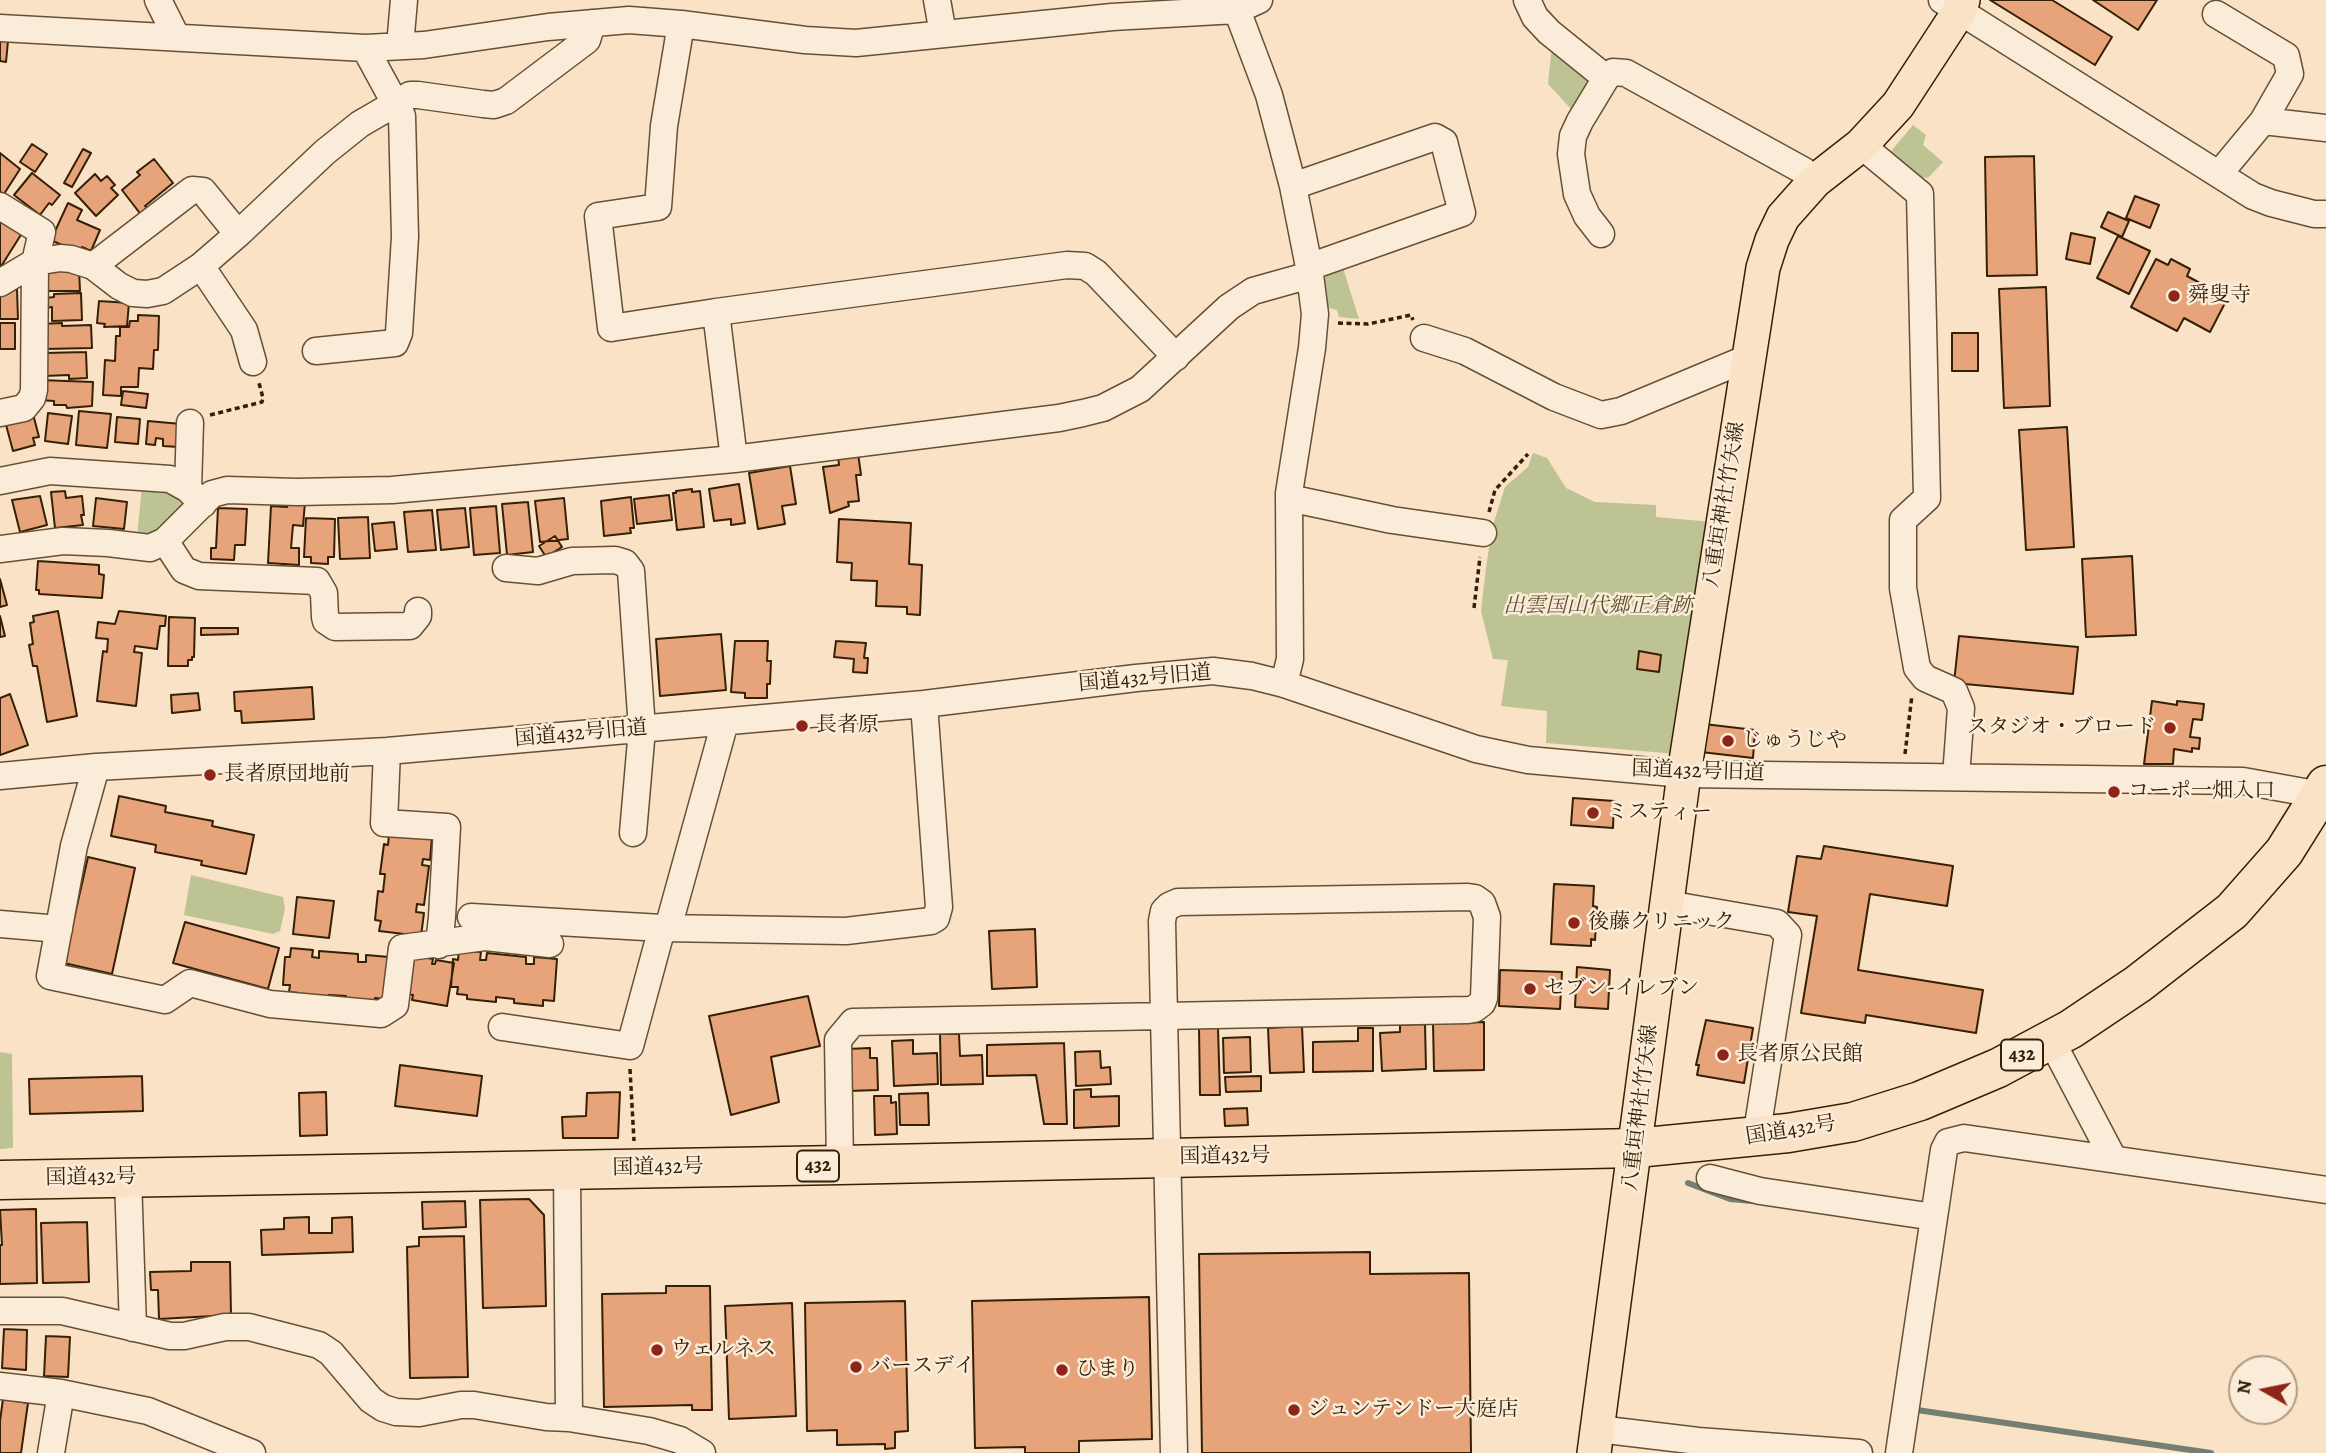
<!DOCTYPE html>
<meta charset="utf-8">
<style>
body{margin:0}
#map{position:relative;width:2326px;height:1453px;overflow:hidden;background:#f9e2c5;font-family:Alegreya,serif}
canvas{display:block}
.north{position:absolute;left:2228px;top:1355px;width:70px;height:70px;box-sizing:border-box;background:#fbecd9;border:2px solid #ac9a84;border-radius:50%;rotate:279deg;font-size:19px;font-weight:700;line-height:28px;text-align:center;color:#352005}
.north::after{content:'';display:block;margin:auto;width:24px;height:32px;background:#8f2418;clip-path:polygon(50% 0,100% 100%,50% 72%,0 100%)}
</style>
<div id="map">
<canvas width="2326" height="1453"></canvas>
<div class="north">N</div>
</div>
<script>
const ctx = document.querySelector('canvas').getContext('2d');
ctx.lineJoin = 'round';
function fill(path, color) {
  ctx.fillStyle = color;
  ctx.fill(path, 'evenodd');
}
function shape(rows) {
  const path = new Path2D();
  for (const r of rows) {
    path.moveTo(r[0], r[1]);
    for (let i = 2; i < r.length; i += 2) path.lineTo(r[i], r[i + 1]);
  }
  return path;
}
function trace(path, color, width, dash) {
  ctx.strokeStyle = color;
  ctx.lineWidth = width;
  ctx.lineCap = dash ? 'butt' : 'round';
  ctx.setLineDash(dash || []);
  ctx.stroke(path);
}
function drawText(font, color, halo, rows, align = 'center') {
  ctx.font = font + ' Alegreya,"Noto Serif JP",serif';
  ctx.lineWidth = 5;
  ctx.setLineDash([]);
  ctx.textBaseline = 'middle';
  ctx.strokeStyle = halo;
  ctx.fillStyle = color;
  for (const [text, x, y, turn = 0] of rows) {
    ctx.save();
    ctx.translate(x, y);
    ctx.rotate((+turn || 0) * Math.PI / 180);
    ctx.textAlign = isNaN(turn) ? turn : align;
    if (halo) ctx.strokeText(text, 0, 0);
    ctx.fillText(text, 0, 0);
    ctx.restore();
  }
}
const green = shape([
 [1552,45,1589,77,1590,89,1572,110,1548,84],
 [1913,125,1926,135,1923,145,1943,162,1928,178,1912,176,1888,155],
 [1343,268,1359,319,1339,317,1337,310,1329,308,1322,281,1330,272],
 [1533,453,1547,458,1566,488,1595,502,1656,505,1656,517,1713,522,1677,754,1546,743,1547,711,1501,706,1508,660,1493,659,1481,611,1486,568,1492,528,1505,487,1528,467],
 [142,486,173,490,183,502,182,512,159,533,137,536],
 [191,875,283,897,285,909,280,931,273,934,184,915],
 [0,1052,12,1054,13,1148,0,1149]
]);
const stream = shape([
 [1688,1183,1730,1199,1752,1201],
 [1917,1410,2211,1453]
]);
const building = shape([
 [1990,0,2052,0,2112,37,2095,65,1990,0],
 [2093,0,2157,0,2138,30,2093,0],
 [0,40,8,41,6,62,0,61,0,40],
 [32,144,47,154,35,172,20,162,32,144],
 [83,149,91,153,72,187,64,183,83,149],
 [0,153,20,169,4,194,0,192,0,153],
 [2034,156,2037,275,1987,276,1985,157,2034,156],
 [154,159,173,183,145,206,149,210,142,216,122,190,140,175,137,172,154,159],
 [32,173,60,195,52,205,49,203,40,215,14,195,32,173],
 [95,174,101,181,107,176,115,185,111,188,118,195,96,216,75,193,95,174],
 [2135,196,2159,205,2150,228,2126,218,2135,196],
 [68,203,82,210,77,220,100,230,91,251,82,247,79,253,51,240,68,203],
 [2108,212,2129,221,2122,237,2101,227,2108,212],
 [0,220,24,230,0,268,0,220],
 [2071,233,2095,238,2090,264,2066,259,2071,233],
 [2118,236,2150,251,2129,294,2097,278,2118,236],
 [2156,259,2168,265,2171,259,2190,269,2187,276,2200,283,2197,288,2225,303,2210,332,2184,318,2177,331,2131,307,2156,259],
 [45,269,79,270,80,291,46,291,45,269],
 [2046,287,2050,406,2004,408,1999,289,2046,287],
 [17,289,18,319,0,319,0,290,17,289],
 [81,293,82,320,52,321,52,307,46,308,46,298,54,297,54,294,81,293],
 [99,301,129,303,127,326,104,327,105,324,97,323,99,301],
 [138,315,159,316,158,350,154,350,153,369,139,368,138,387,121,387,121,396,103,395,105,360,115,361,116,336,120,336,120,327,129,327,130,321,138,321,138,315],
 [0,323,15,323,15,349,0,349,0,323],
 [62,323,62,326,91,325,92,348,44,349,40,324,62,323],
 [1952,333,1978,333,1978,371,1952,371,1952,333],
 [86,352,87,378,69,379,69,375,44,376,44,353,86,352],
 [40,380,93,382,92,406,67,408,66,405,54,405,54,401,39,400,40,380],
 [123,391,148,394,146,408,121,405,123,391],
 [79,411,111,414,107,448,76,445,79,411],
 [48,413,72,416,68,444,45,441,48,413],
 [33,414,39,437,33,438,35,445,13,451,5,421,33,414],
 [117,417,140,419,138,444,115,442,117,417],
 [148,421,181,424,179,447,163,446,163,439,156,438,155,445,146,444,148,421],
 [2067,427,2074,547,2026,550,2019,430,2067,427],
 [858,453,861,475,856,475,859,501,848,502,849,506,830,513,823,467,839,465,838,456,858,453],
 [790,466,796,504,782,506,785,524,758,529,749,473,790,466],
 [739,484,745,523,731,525,731,519,714,521,709,489,739,484],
 [692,489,692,492,700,491,704,527,677,530,673,493,676,493,676,491,692,489],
 [65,491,66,498,82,496,84,515,81,515,83,525,55,528,51,492,65,491],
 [669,495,672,520,637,524,634,499,669,495],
 [40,496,47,525,20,532,12,500,40,496],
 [631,497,634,528,630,528,631,533,604,536,601,501,631,497],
 [96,498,127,502,124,529,93,526,96,498],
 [564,498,568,539,540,542,535,501,564,498],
 [288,501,305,502,303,526,293,525,291,548,299,548,299,565,268,563,271,506,287,507,288,501],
 [528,502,533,552,507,555,502,504,528,502],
 [496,506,500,553,474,555,470,508,496,506],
 [218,508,247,509,245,545,235,545,234,560,211,559,211,548,216,548,218,508],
 [465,508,469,547,441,550,437,510,465,508],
 [432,510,436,550,408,552,404,512,432,510],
 [368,517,370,558,340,559,338,518,368,517],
 [306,518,335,519,334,557,328,557,328,564,311,563,311,557,304,557,306,518],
 [839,519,911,523,909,564,922,565,920,615,907,614,907,607,876,606,877,581,851,580,852,563,837,562,839,519],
 [394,522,397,549,375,551,372,524,394,522],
 [555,536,562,547,546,557,539,546,555,536],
 [2132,556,2136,635,2086,637,2082,559,2132,556],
 [38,561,99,565,99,574,104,575,102,598,39,594,39,590,36,590,38,561],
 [0,579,7,605,0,607,0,579],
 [58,611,77,716,47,722,37,666,33,666,29,645,33,644,30,623,34,622,33,616,58,611],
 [119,611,166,616,165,626,160,626,157,649,135,646,134,652,142,653,136,706,97,701,103,651,107,652,108,639,96,638,98,622,115,624,119,611],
 [0,616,5,636,0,637,0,616],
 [169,617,195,618,194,657,192,657,192,660,188,660,188,666,168,666,169,617],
 [201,628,238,628,238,634,201,635,201,628],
 [721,634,726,690,660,696,656,639,721,634],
 [1959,636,2078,647,2073,694,1954,683,1959,636],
 [735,641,768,641,767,661,771,661,770,684,767,684,767,698,745,698,745,693,731,692,735,641],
 [836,641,866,643,864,658,868,658,867,673,853,672,854,659,834,657,836,641],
 [1639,651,1661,655,1659,672,1637,669,1639,651],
 [312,687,314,719,242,723,241,711,235,711,234,692,312,687],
 [198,693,200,710,172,713,171,695,198,693],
 [10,694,28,745,0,755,0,698,10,694],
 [2152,701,2177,705,2177,701,2204,704,2202,720,2193,719,2190,737,2200,738,2199,749,2192,748,2192,752,2174,749,2173,764,2144,764,2152,701],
 [1704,724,1755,730,1753,758,1701,752,1704,724],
 [119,796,166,806,165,812,213,821,212,826,254,835,246,874,201,865,202,861,155,852,156,845,111,836,119,796],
 [1573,798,1614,801,1613,828,1571,825,1573,798],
 [389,834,432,837,430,860,423,859,422,865,429,866,424,905,417,904,416,912,424,913,421,936,379,931,381,921,375,920,378,891,383,892,385,874,380,874,384,844,388,845,389,834],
 [1824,846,1953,866,1947,906,1870,894,1858,970,1983,990,1976,1033,1866,1015,1865,1023,1801,1013,1817,916,1788,912,1797,856,1821,859,1824,846],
 [88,857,135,868,112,974,64,963,88,857],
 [1554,884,1594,886,1593,906,1597,907,1595,940,1591,939,1591,946,1551,944,1554,884],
 [297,897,334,901,329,938,293,934,297,897],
 [185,922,279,948,268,989,173,963,185,922],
 [1035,929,1037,987,992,989,989,931,1035,929],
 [291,948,313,950,312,957,319,958,319,951,358,954,358,962,366,962,366,955,389,957,385,999,375,998,375,1004,346,1001,346,996,329,995,328,1000,299,997,299,993,289,992,290,985,283,985,285,957,290,957,291,948],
 [459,950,481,952,480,960,486,960,487,953,526,957,526,964,534,964,534,957,557,959,554,1001,543,1000,543,1006,514,1003,514,999,496,997,496,1002,467,999,467,995,457,994,458,987,451,987,453,959,458,960,459,950],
 [412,955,433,959,432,964,435,964,436,960,454,963,447,1006,412,1000,413,995,405,994,412,955],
 [1577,967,1610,970,1608,1009,1575,1007,1577,967],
 [1500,970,1562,972,1560,1009,1499,1006,1500,970],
 [808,996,820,1046,771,1057,779,1102,731,1115,709,1016,808,996],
 [1706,1020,1753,1028,1744,1083,1697,1075,1699,1065,1696,1065,1706,1020],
 [1484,1022,1484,1070,1434,1071,1433,1023,1484,1022],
 [1425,1024,1426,1069,1382,1071,1380,1033,1400,1032,1400,1025,1425,1024],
 [1302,1026,1304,1072,1270,1073,1268,1028,1302,1026],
 [1199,1028,1218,1028,1220,1095,1200,1095,1199,1028],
 [1358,1028,1373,1028,1373,1071,1313,1072,1313,1042,1358,1041,1358,1028],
 [940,1034,959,1034,960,1056,982,1055,983,1084,941,1085,940,1034],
 [1250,1037,1251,1072,1224,1073,1223,1038,1250,1037],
 [913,1040,913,1054,937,1053,938,1084,894,1086,892,1041,913,1040],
 [1064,1043,1067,1124,1044,1124,1036,1075,987,1076,987,1045,1064,1043],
 [870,1048,870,1058,877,1058,878,1090,848,1091,847,1049,870,1048],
 [1100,1051,1101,1068,1110,1067,1111,1084,1076,1086,1075,1052,1100,1051],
 [400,1065,482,1076,477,1116,395,1106,400,1065],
 [142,1076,143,1111,30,1114,29,1079,142,1076],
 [1261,1076,1261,1091,1226,1092,1225,1077,1261,1076],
 [1091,1089,1091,1097,1119,1096,1119,1126,1074,1128,1074,1090,1091,1089],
 [326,1092,327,1135,300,1136,299,1093,326,1092],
 [620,1092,618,1138,563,1138,562,1117,586,1116,587,1093,620,1092],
 [928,1093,929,1125,900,1125,899,1094,928,1093],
 [874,1096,891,1096,891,1103,896,1102,897,1134,875,1135,874,1096],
 [1247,1108,1248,1125,1225,1126,1224,1109,1247,1108],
 [529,1199,544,1215,546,1306,483,1308,480,1200,529,1199],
 [465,1201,466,1227,423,1229,422,1202,465,1201],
 [36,1209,37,1283,0,1284,0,1245,2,1245,0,1210,36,1209],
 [309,1217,309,1233,332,1233,332,1218,352,1217,353,1252,262,1255,261,1230,284,1229,284,1218,309,1217],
 [87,1222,89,1282,43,1283,41,1223,87,1222],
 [464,1236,468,1377,410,1378,407,1247,419,1246,419,1237,464,1236],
 [1370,1252,1370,1274,1469,1273,1471,1453,1202,1453,1199,1254,1370,1252],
 [191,1262,230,1262,231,1315,159,1319,158,1290,151,1290,150,1272,191,1271,191,1262],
 [666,1286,710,1286,712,1410,692,1410,692,1405,604,1407,602,1294,666,1293,666,1286],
 [1149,1297,1152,1439,1079,1441,1079,1453,1025,1453,1025,1447,975,1448,972,1301,1149,1297],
 [905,1301,908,1431,895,1432,895,1448,885,1449,885,1444,837,1445,837,1430,807,1431,805,1303,905,1301],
 [792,1303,796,1416,729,1419,725,1306,792,1303],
 [4,1329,27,1330,26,1370,2,1368,4,1329],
 [46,1336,70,1337,68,1377,44,1376,46,1336],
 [3,1399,28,1403,21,1453,0,1453,0,1421,3,1399]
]);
const path = shape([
 [1338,323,1368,324,1411,315,1413,320],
 [210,415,262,402,263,398,259,383],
 [1489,512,1495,490,1528,454],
 [1474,608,1480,557],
 [1905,754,1912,695],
 [630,1069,634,1141]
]);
const minor = shape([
 [158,0,176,36],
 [937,0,943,34],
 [1527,0,1535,17,1549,32,1606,78],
 [1942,0,2253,196,2271,203,2314,214,2326,214],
 [1237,10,1269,95,1293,186,1309,267,1315,314,1312,348,1289,493,1290,659,1284,684],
 [2216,14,2286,56,2290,74,2263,121,2219,174],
 [681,24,664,126,658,207,598,216,611,328,716,312],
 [0,28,365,48,424,45,548,27,629,20,681,24,805,40,856,43,1112,17,1237,10,1259,0],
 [400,46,404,0],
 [2263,121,2326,128],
 [1861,145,1920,194,1927,498,1903,520,1903,588,1917,668,1925,678,1954,691,1961,708,1956,777],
 [1293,186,1435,137,1444,142,1462,213,1309,267],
 [0,206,42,232,35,262,34,390,32,398,24,408,0,413],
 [1601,234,1587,216,1577,194,1571,154,1573,136,1580,121,1606,78,1613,72,1626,73,1804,171,1815,181],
 [93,266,192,190,203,191,238,234],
 [201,266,244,330,253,362],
 [0,283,35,262,60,258,71,259,93,266,119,286,133,293,147,294,163,291,201,266,238,234,325,152,360,124,410,95,418,95,483,104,494,105,506,101,587,40,592,23],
 [1424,338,1465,351,1554,397,1601,415,1621,411,1748,358],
 [316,351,395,343,399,333,405,237,402,116,365,48],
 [734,459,716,312,1067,265,1085,266,1096,273,1176,357],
 [0,481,50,471,170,479,188,489,203,504],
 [188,489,190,423],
 [1289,498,1392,520,1483,533],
 [165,541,184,570,199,576,317,581,324,593,325,617,326,621,335,627,410,626,418,616,418,611],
 [0,549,63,541,108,543,150,548,165,541,212,494,227,490,297,492,392,490,734,459,1059,418,1083,413,1103,408,1140,389,1229,307,1253,291,1310,275],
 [506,568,538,571,572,561,615,560,625,563,631,571,642,729,633,833],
 [387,751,384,823,447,827,442,917,439,945],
 [96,767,74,846,50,976,165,1000,190,983,270,1004,381,1014,395,1005,402,948,485,937,550,944],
 [0,776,96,767,387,751,924,704,1136,678,1213,671,1252,676,1284,684,1476,749,1528,760,1684,774,2243,781,2326,796],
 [1667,904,1777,923,1788,935,1756,1138],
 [471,917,662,928,630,1046,502,1027],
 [0,924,59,929],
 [662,928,846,931,931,921,936,918,939,907,924,704],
 [668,928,725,722],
 [2051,1040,2113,1158],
 [840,1165,838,1040,853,1022,1164,1016,1468,1010,1474,1009,1482,1003,1484,998,1487,917,1482,903,1475,898,1468,897,1178,902,1169,906,1164,911,1162,921,1164,1016,1174,1453],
 [567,1170,569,1418,649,1431,680,1440,702,1453],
 [128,1178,133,1328],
 [1710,1178,1760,1191,1934,1217],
 [0,1311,62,1311,170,1336,184,1336,225,1327,249,1327,319,1345,331,1353,371,1400,383,1408,396,1412,419,1413,461,1405,474,1405,546,1417,569,1418],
 [0,1386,61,1393,148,1411,252,1453],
 [1598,1429,1698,1441,1859,1453],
 [51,1453,61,1393],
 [1899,1453,1944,1150,1948,1142,1964,1138,2326,1190]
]);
const major = shape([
 [1594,1453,1684,774,1763,268,1772,240,1783,217,1815,181,1861,145,1898,105,1960,10,1963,0]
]);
const highway = shape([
 [0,1180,840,1165,1636,1148,1788,1133,1853,1122,1920,1101,1998,1068,2071,1029,2138,984,2232,911,2284,852,2326,785]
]);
const markers = [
 [2174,296,7,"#8f2418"],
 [802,726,7,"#8f2418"],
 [2170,728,7,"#8f2418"],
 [1728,741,7,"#8f2418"],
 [210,775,7,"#8f2418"],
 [2114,792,7,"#8f2418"],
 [1593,813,7,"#8f2418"],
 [1574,923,7,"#8f2418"],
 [1530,989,7,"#8f2418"],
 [1723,1055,7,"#8f2418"],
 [657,1350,7,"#8f2418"],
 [856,1367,7,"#8f2418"],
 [1062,1370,7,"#8f2418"],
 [1294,1410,7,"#8f2418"]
];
const shields = [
 [2022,1055,42],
 [818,1166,42]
];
const shieldNames = [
 ["432",2022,1055],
 ["432",818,1166]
];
const poiNames = [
 ["舜叟寺",2188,296],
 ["長者原",816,726],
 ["スタジオ・ブロード",2156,728,"right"],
 ["じゅうじや",1742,741],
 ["長者原団地前",224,775],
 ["コーポ一畑入口",2128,792],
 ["ミスティー",1607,813],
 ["後藤クリニック",1588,923],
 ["セブン-イレブン",1544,989],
 ["長者原公民館",1737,1055],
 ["ウェルネス",671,1350],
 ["バースデイ",870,1367],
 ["ひまり",1076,1370],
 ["ジュンテンドー大庭店",1308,1410]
];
const streetNames = [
 ["八重垣神社竹矢線",1725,505,-81],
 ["国道432号旧道",1145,679,-5],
 ["国道432号旧道",581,734,-5],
 ["国道432号旧道",1698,772,2],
 ["八重垣神社竹矢線",1641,1108,-83],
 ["国道432号",1791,1131,-9],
 ["国道432号",1225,1157,-1],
 ["国道432号",658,1168,-1],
 ["国道432号",91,1178,-1]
];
const parkNames = [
 ["出雲国山代郷正倉跡",1598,607]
];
fill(green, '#bec394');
trace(stream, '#747e72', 6);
fill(building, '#e7a37a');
trace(building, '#352005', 2);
trace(minor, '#665035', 29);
trace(major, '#352005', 36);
trace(highway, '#352005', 41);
trace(path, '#352005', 3.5, [5, 3.5]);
trace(minor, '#fbecd9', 26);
trace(major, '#f9e2c5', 33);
trace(highway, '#f9e2c5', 38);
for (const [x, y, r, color] of markers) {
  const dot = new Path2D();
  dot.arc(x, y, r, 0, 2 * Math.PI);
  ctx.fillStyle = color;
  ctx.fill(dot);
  trace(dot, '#fbecd9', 2.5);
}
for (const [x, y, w] of shields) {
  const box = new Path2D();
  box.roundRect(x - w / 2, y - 15.5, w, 31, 5);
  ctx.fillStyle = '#fbecd9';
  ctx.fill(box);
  trace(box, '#352005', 2);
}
drawText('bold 19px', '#352005', null, shieldNames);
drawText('21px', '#352005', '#fbecd9', poiNames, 'left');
drawText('21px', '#352005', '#fbecd9', streetNames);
drawText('italic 21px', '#5e5130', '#fbecd9', parkNames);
</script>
